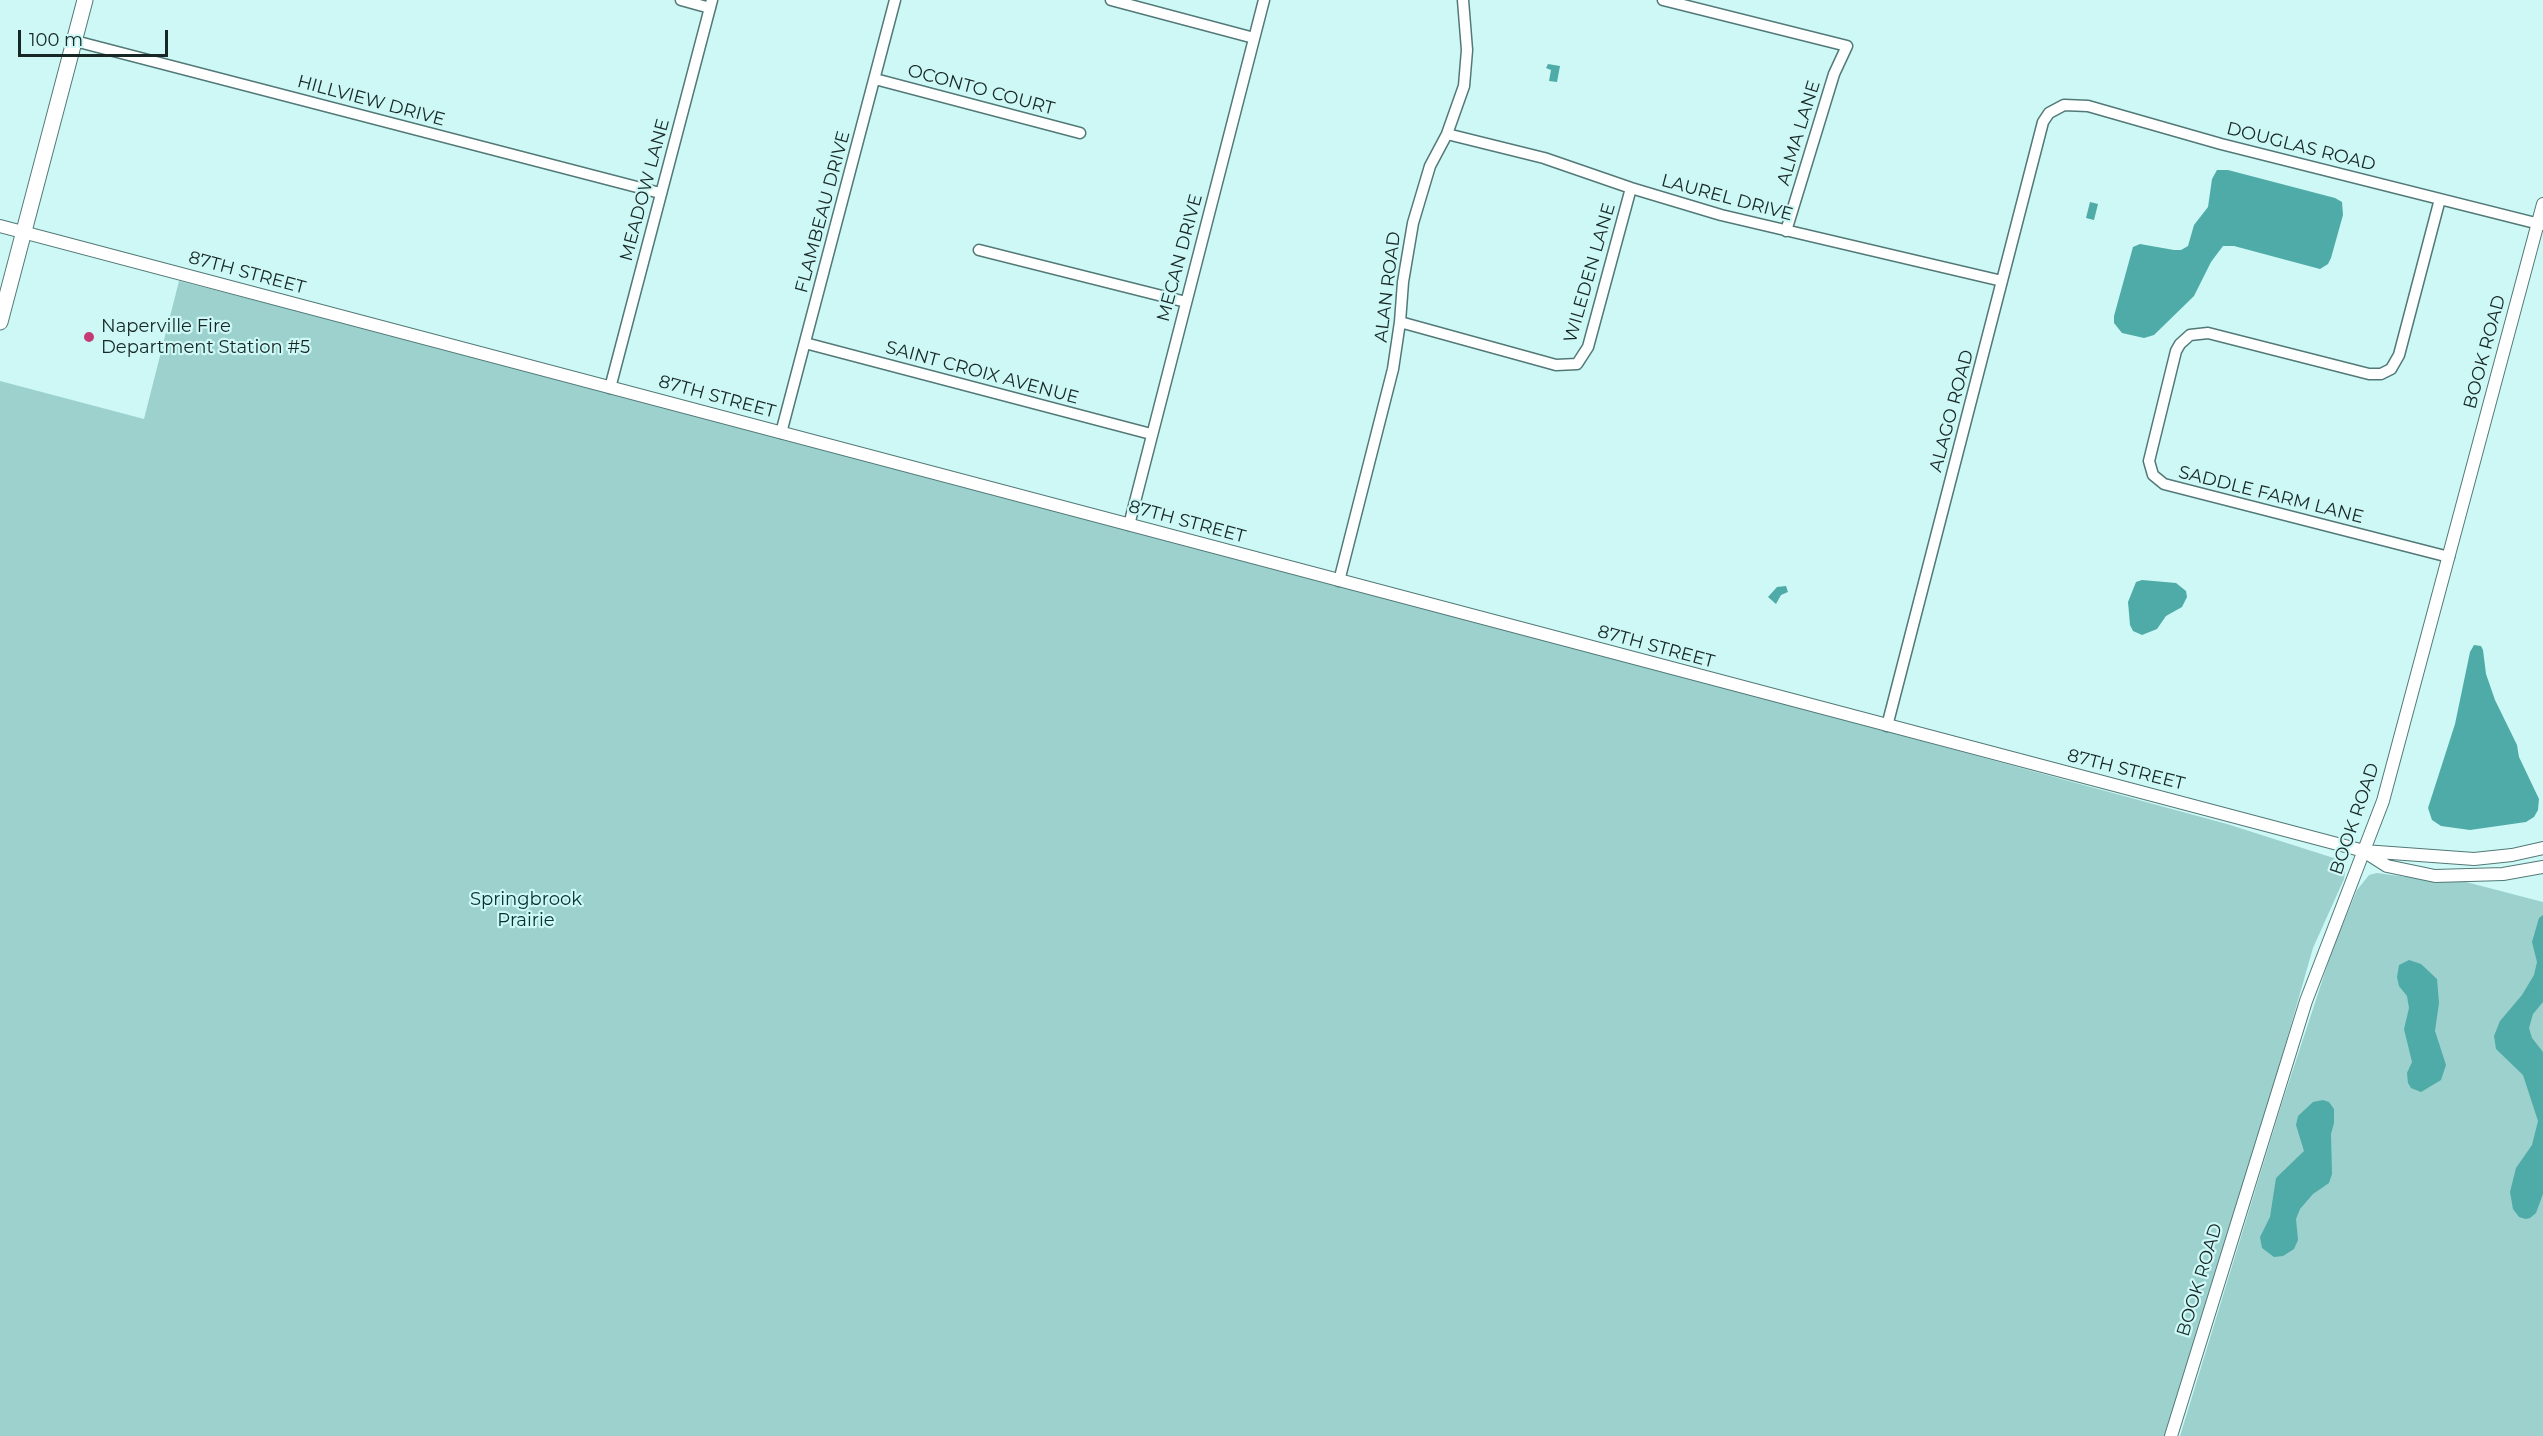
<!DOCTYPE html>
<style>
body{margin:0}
#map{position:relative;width:2543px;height:1436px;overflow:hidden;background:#cdf8f5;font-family:Montserrat,sans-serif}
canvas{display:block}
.scale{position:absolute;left:18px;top:30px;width:150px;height:27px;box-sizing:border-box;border:3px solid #172726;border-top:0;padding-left:8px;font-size:18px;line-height:21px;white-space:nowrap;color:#172726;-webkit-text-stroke:4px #cdf8f5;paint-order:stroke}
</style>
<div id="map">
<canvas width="2543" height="1436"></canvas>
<div class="scale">100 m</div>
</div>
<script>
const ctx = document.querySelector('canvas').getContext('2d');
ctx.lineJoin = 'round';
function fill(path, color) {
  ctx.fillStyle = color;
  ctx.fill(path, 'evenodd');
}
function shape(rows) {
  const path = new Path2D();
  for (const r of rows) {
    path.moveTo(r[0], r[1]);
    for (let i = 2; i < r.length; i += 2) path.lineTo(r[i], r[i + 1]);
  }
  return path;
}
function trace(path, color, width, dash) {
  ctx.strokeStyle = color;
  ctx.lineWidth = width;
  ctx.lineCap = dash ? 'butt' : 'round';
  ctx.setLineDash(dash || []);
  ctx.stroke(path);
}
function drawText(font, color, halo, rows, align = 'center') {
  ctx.font = font + ' Montserrat,sans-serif';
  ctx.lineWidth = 4.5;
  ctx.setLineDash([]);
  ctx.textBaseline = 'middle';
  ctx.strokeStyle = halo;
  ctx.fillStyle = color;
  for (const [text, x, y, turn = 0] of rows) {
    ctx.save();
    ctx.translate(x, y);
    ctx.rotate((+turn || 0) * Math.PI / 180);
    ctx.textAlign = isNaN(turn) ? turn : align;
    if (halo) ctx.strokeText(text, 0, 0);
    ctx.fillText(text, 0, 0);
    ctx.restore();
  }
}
const green = shape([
 [179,281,711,416,1197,544,2227,824,2340,860,2345,872,2344,879,2313,948,2264,1119,2166,1436,0,1436,0,381,144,419],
 [2377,873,2436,881,2466,882,2543,902,2543,1436,2180,1436,2281,1106,2333,948,2357,890,2369,875]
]);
const water = shape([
 [1548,64,1560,66,1557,82,1549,81,1551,70,1546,68],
 [2217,170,2228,170,2335,198,2342,202,2343,215,2331,258,2328,264,2320,269,2234,246,2223,246,2211,262,2194,296,2154,335,2144,338,2122,333,2114,323,2114,316,2133,247,2140,244,2174,250,2181,250,2188,246,2194,225,2208,207,2212,179],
 [2090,202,2098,204,2094,220,2086,218],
 [2142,580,2176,583,2186,591,2187,597,2182,607,2166,616,2157,629,2142,635,2133,631,2130,625,2128,602,2136,582],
 [1786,586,1788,592,1781,595,1776,604,1768,597,1777,587],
 [2474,645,2481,646,2483,650,2486,674,2495,700,2517,745,2519,757,2539,799,2538,810,2534,817,2526,822,2470,830,2441,826,2432,820,2428,808,2455,724,2470,652],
 [2543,915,2543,1002,2533,1014,2529,1028,2532,1038,2543,1052,2543,1194,2536,1213,2530,1218,2526,1219,2519,1217,2513,1209,2510,1192,2516,1168,2532,1145,2538,1121,2523,1075,2496,1049,2494,1036,2500,1021,2522,995,2534,975,2537,962,2532,942,2539,918],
 [2409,960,2421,964,2437,979,2439,1003,2435,1031,2446,1065,2441,1080,2421,1092,2411,1088,2408,1083,2407,1073,2412,1062,2404,1029,2409,1008,2407,996,2399,986,2397,977,2399,965],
 [2323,1100,2329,1102,2334,1109,2334,1123,2331,1134,2332,1174,2329,1183,2313,1194,2300,1209,2296,1219,2298,1240,2294,1249,2283,1256,2274,1257,2262,1248,2260,1237,2270,1217,2276,1178,2304,1151,2296,1125,2298,1116,2313,1102]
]);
const minor = shape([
 [681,0,710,8],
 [1111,0,1254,38],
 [1663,0,1847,46,1834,74,1786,231],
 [75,41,660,193],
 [875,79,1080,133],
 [1447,134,1544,158,1631,188,1721,215,2002,281],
 [2440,199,2399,355,2391,369,2381,374,2369,374,2208,333,2190,335,2180,344,2176,351,2149,461,2153,475,2164,484,2449,557],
 [979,250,1186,302],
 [1400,322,1556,365,1577,364,1588,347,1631,188],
 [805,343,1151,434],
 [610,388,712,0],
 [781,433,895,0],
 [1129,525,1264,0],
 [1339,581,1393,369,1400,322,1403,282,1413,223,1430,166,1447,134,1464,86,1467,50,1463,0],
 [1887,726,2043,122,2049,113,2064,105,2088,106,2221,144,2543,225]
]);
const tertiary = shape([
 [0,226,2364,851,2474,859,2512,855,2543,848],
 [2365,852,2387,866,2435,876,2503,874,2543,867],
 [2171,1436,2306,1001,2383,801,2543,204]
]);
const secondary = shape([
 [0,322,85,0]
]);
const markers = [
 [89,337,6,"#c53b76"]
];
const streetNames = [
 ["OCONTO COURT",981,90,15],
 ["HILLVIEW DRIVE",371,101,15],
 ["ALMA LANE",1799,133,-73],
 ["DOUGLAS ROAD",2301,147,14],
 ["MEADOW LANE",645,190,-75],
 ["LAUREL DRIVE",1727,198,15],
 ["FLAMBEAU DRIVE",823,212,-75],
 ["MECAN DRIVE",1180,258,-75],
 ["87TH STREET",247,273,15],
 ["WILEDEN LANE",1590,273,-74],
 ["ALAN ROAD",1388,287,-83],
 ["BOOK ROAD",2485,352,-75],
 ["SAINT CROIX AVENUE",982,373,15],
 ["87TH STREET",717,397,15],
 ["ALAGO ROAD",1952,411,-75],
 ["SADDLE FARM LANE",2271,495,14],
 ["87TH STREET",1187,522,15],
 ["87TH STREET",1656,647,15],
 ["87TH STREET",2126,770,14],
 ["BOOK ROAD",2355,819,-71],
 ["BOOK ROAD",2200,1280,-73]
];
const poiNames = [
 ["Naperville Fire",101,327],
 ["Department Station #5",101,348]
];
const parkNames = [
 ["Springbrook",526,900],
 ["Prairie",526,921]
];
fill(green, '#9cd1ce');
fill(water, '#4eaba7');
trace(minor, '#527977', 13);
trace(tertiary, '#527977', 14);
trace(secondary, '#527977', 17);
trace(minor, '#fff', 10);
trace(tertiary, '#fff', 12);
trace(secondary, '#fff', 15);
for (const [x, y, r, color] of markers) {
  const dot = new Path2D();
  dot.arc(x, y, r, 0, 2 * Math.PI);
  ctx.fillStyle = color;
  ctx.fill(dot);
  trace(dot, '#cdf8f5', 2);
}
drawText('18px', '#172726', '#cdf8f5', streetNames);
drawText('18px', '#172726', '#cdf8f5', poiNames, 'left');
drawText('18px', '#033231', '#cdf8f5', parkNames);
</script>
